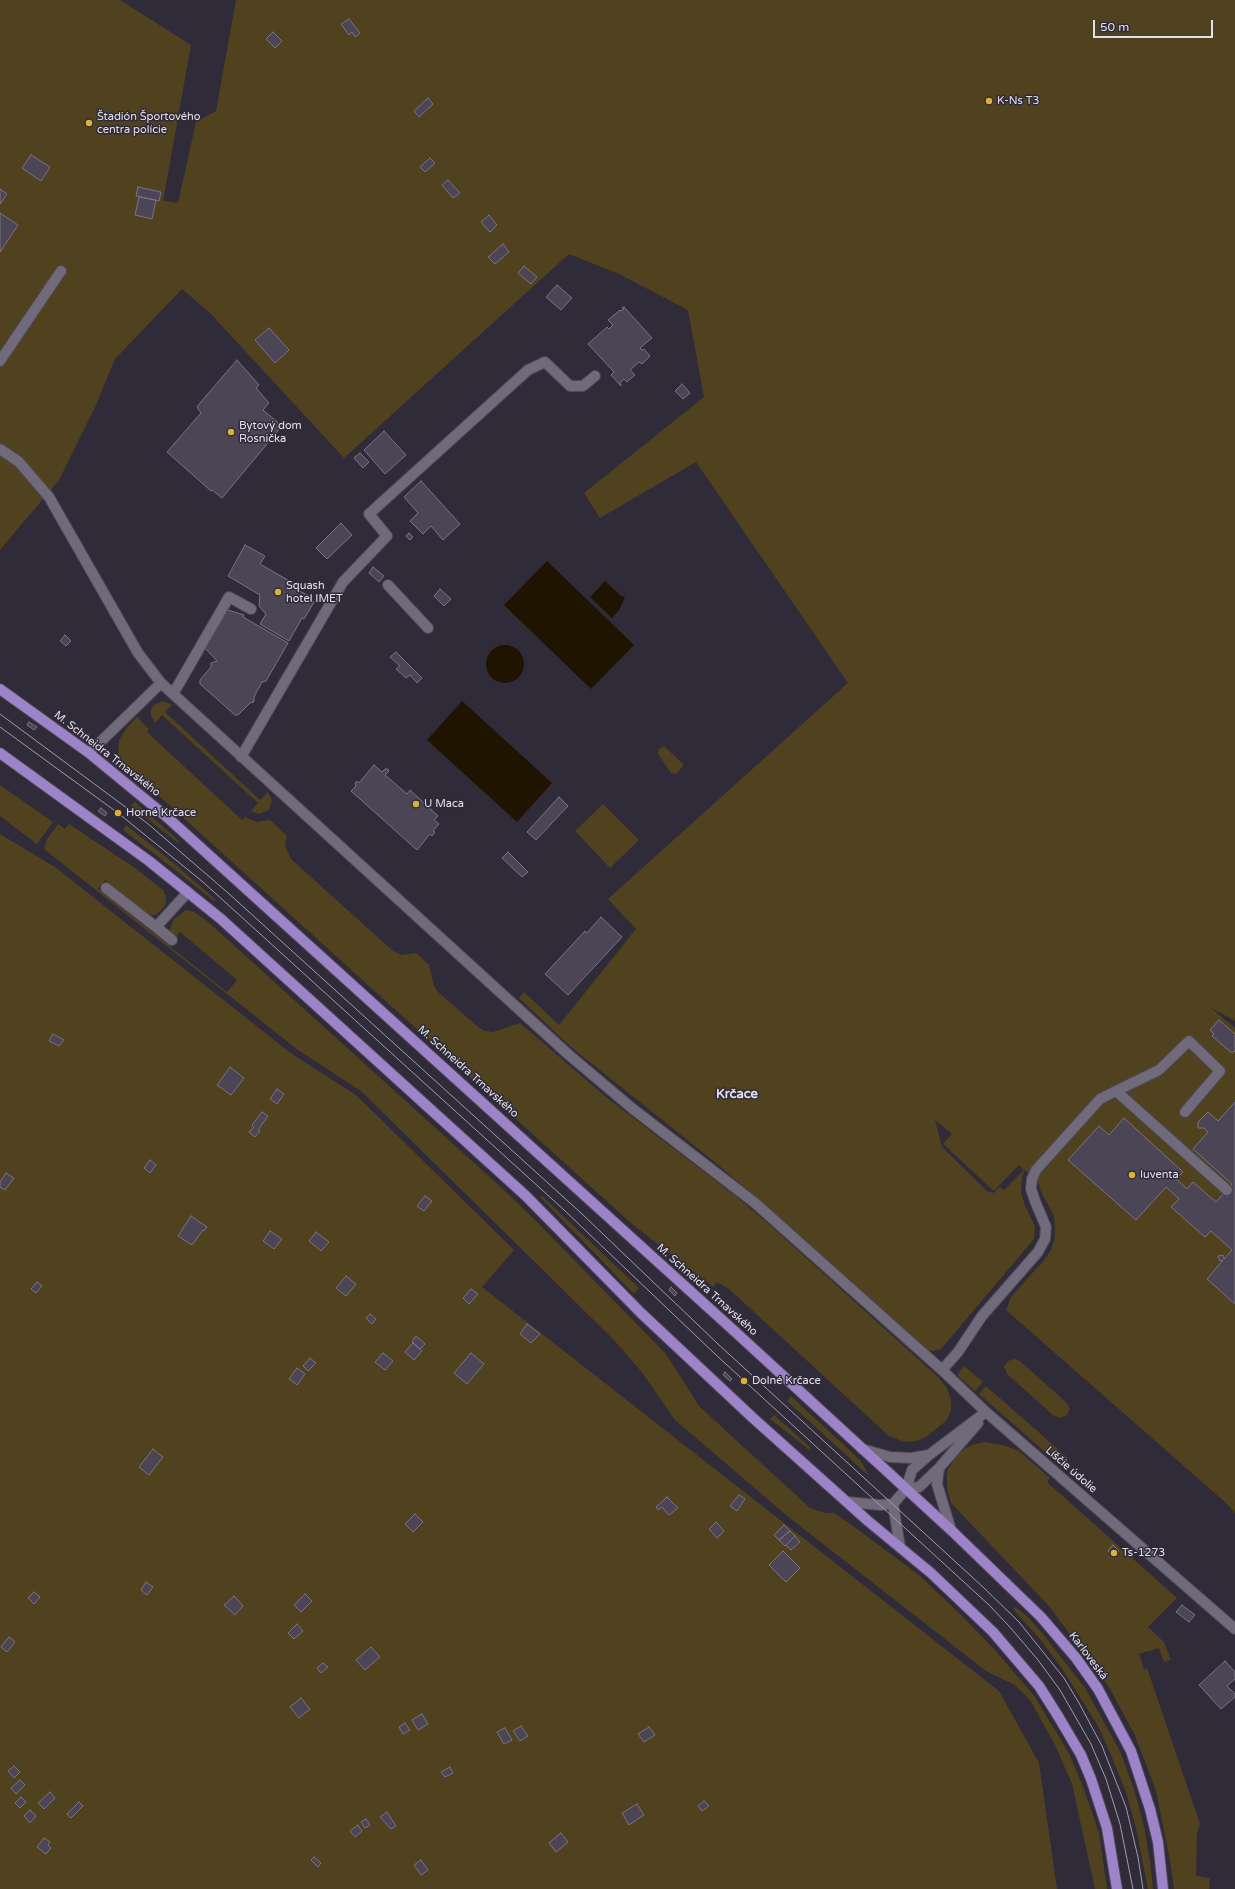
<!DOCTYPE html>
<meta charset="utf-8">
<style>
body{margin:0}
#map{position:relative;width:1235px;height:1889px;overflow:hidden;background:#302b39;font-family:"Varela Round",sans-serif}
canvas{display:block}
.scale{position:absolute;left:1093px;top:20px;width:120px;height:18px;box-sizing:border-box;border:2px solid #e3e0ea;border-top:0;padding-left:5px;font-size:12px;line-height:14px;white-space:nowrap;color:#e3e0ea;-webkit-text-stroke:3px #302b39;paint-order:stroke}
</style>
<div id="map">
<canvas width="1235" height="1889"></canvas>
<div class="scale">50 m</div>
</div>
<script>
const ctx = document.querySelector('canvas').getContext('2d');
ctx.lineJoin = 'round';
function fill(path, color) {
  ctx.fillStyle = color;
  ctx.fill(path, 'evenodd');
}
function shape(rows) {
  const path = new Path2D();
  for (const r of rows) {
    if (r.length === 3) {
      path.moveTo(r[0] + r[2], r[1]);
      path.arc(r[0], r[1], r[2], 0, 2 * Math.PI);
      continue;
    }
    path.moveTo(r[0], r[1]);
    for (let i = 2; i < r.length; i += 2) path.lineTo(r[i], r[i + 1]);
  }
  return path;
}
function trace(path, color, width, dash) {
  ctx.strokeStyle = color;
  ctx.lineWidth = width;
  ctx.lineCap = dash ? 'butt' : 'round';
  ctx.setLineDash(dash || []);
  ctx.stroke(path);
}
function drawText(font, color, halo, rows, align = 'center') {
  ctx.font = font + ' "Varela Round",sans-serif';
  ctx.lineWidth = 3;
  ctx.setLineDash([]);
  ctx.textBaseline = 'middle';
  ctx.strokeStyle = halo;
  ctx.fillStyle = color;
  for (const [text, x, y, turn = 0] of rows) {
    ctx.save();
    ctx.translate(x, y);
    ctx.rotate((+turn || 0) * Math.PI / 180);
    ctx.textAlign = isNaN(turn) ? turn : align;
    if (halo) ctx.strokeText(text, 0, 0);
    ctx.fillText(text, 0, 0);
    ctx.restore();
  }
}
const green = shape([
 [0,0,120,0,191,45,163,201,178,203,196,122,216,111,236,0,1235,0,1235,1021,1210,1007,1235,1028,1235,1513,1226,1503,1006,1310,1011,1297,1045,1259,1051,1250,1055,1237,1054,1216,1041,1192,1039,1184,1025,1170,1022,1176,1021,1192,1025,1206,1035,1226,1034,1239,941,1349,931,1351,926,1348,795,1231,716,1163,571,1047,519,998,524,992,559,1025,636,929,608,899,848,683,696,462,600,518,584,493,704,397,688,310,619,274,569,254,344,458,210,313,182,289,115,359,96,405,59,480,0,550],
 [935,1120,952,1134,943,1144,994,1191,1019,1165,1024,1170,1004,1190,1000,1187,993,1193,987,1191,942,1147],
 [163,701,172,705,165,712,260,800,268,792,272,800,269,810,259,814,251,811,258,803,162,715,155,723,151,715,151,710,154,705],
 [137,717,149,729,147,732,242,820,245,817,256,822,270,820,287,836,285,846,291,859,393,951,401,955,416,953,429,965,434,986,438,992,476,1025,484,1031,493,1032,520,1023,606,1097,737,1197,772,1227,938,1377,947,1388,951,1400,951,1411,946,1421,926,1437,916,1441,904,1442,889,1436,729,1289,717,1282,713,1287,632,1224,125,765,118,755,119,740,126,729],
 [664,746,683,764,683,766,676,774,671,773,658,754,659,749],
 [0,785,53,822,37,844,0,816],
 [135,802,179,841,180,843,177,842,131,806],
 [603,804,639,840,610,868,575,831],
 [58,824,65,829,69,824,135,868,163,890,166,897,165,906,157,914,150,916,145,913,105,880,98,889,227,992,237,980,180,932,174,938,169,932,174,919,186,910,194,912,206,920,505,1191,536,1221,666,1354,699,1406,810,1508,825,1513,834,1513,853,1526,919,1575,963,1617,995,1650,1035,1697,1070,1755,1085,1792,1099,1833,1107,1889,1095,1889,1072,1784,1055,1745,1030,1700,1015,1685,986,1671,786,1515,675,1420,641,1371,613,1339,361,1091,298,1050,44,849,47,839],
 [126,825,177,866,216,900,214,901,174,869,123,830],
 [0,834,55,867,292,1054,356,1095,514,1250,482,1287,999,1691,1039,1763,1057,1889,0,1889],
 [542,1196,564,1217,639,1288,634,1294,540,1197],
 [1014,1359,1020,1361,1067,1403,1070,1409,1067,1415,1060,1418,1054,1416,1007,1374,1004,1367,1008,1361],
 [964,1366,983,1382,975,1391,958,1376,959,1372],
 [986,1386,1068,1458,1061,1466,979,1394],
 [791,1396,861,1461,869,1476,787,1401],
 [774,1415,810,1447,811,1451,770,1419],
 [984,1442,1006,1446,1019,1451,1050,1478,1047,1482,1177,1598,1148,1627,1164,1642,1171,1660,1164,1662,1159,1648,1139,1654,1144,1669,1147,1668,1200,1824,1197,1834,1196,1876,1210,1878,1209,1889,1174,1889,1170,1860,1156,1791,1134,1733,1109,1687,1049,1606,951,1503,947,1488,947,1471,957,1455,966,1448,975,1444],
 [1015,1607,1027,1616,1043,1634,1085,1688,1120,1751,1134,1789,1144,1826,1150,1862,1153,1889,1148,1889,1136,1828,1126,1792,1111,1755,1098,1726,1061,1667,1039,1638,1013,1609]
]);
const water = shape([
 [547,561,634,645,591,689,504,605],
 [605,581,621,596,625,597,619,610,612,618,590,597],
 [505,664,19],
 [462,701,552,783,517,822,427,740]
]);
const building = shape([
 [349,19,360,33,355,37,352,32,349,35,341,24,349,19],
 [273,32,282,41,275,48,266,39,273,32],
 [428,98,433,104,419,117,414,111,428,98],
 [31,155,50,167,41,181,22,168,31,155],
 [430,158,435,163,425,172,420,167,430,158],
 [448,180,460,193,453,198,442,185,448,180],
 [138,187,161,192,159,201,136,196,138,187],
 [0,189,7,194,0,204,0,189],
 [139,197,156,200,152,219,135,215,139,197],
 [0,213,18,225,0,252,0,213],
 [489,215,497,225,490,232,481,222,489,215],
 [503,244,509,252,495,264,488,257,503,244],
 [524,266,537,277,531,284,518,273,524,266],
 [557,285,572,298,561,310,546,297,557,285],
 [624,307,652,338,640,348,642,350,644,349,650,356,642,364,639,362,630,370,635,375,627,382,624,379,620,383,621,386,611,375,614,372,588,344,607,327,609,329,613,325,608,320,620,310,621,311,624,309,622,308,624,307],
 [269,328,289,350,275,363,255,340,269,328],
 [237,360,259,385,256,388,269,403,263,410,282,426,222,498,212,490,211,491,167,452,201,413,197,407,200,403,237,360],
 [682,384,690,393,683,399,675,391,682,384],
 [384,431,406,455,385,474,364,450,384,431],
 [360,453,369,462,363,468,354,458,360,453],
 [421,481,460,524,443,540,431,526,423,534,410,521,418,513,404,497,421,481],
 [341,523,352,535,327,559,316,548,341,523],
 [409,533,413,537,410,540,406,536,409,533],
 [245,545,265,556,260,564,298,586,296,589,309,596,308,598,314,602,304,619,302,618,289,641,260,624,266,614,259,606,260,595,228,576,245,545],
 [373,567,384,576,379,582,369,573,373,567],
 [440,589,451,599,444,606,434,596,440,589],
 [228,610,244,615,243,617,288,643,266,681,262,682,254,697,254,702,250,703,238,715,235,715,200,684,200,680,211,667,211,663,217,661,205,648,228,610],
 [65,635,71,641,66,646,60,641,65,635],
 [396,652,422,678,417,683,410,675,406,678,396,669,400,666,390,657,396,652],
 [29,722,37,727,34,730,27,725,29,722],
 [374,765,382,772,385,769,388,769,389,771,385,775,407,794,410,790,438,816,434,820,439,824,433,831,435,832,432,836,430,834,417,850,351,791,356,786,355,783,357,781,359,783,374,765],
 [559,797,568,806,536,840,527,832,559,797],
 [101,808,107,813,105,816,98,811,101,808],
 [508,852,528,872,522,877,502,858,508,852],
 [601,917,622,937,568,995,545,974,585,931,587,933,601,917],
 [1219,1020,1235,1034,1235,1052,1234,1051,1232,1053,1212,1036,1214,1034,1210,1030,1219,1020],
 [53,1034,64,1040,59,1046,49,1041,53,1034],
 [230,1067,244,1078,231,1095,217,1085,230,1067],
 [277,1089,284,1094,277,1104,270,1099,277,1089],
 [1235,1102,1235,1304,1207,1279,1223,1260,1220,1261,1218,1256,1223,1255,1224,1259,1232,1250,1211,1231,1205,1237,1171,1207,1179,1199,1166,1187,1136,1220,1068,1160,1099,1126,1109,1135,1124,1118,1183,1172,1176,1179,1187,1189,1193,1182,1216,1202,1232,1184,1193,1149,1208,1132,1204,1128,1198,1128,1198,1122,1208,1112,1218,1121,1235,1102],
 [262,1112,268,1116,258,1130,260,1131,255,1137,249,1132,254,1127,252,1125,262,1112],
 [150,1160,156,1165,150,1173,144,1168,150,1160],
 [6,1173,14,1178,5,1190,0,1187,0,1182,6,1173],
 [425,1196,432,1201,424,1211,417,1206,425,1196],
 [191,1216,207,1227,204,1231,203,1230,192,1245,178,1236,191,1216],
 [270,1231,282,1239,274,1249,263,1241,270,1231],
 [316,1232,329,1242,321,1251,309,1241,316,1232],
 [346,1276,356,1284,346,1296,336,1288,346,1276],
 [37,1282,42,1286,36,1293,31,1289,37,1282],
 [671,1287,677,1293,675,1296,669,1290,671,1287],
 [471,1289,478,1294,469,1304,463,1298,471,1289],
 [370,1314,376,1319,372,1324,366,1318,370,1314],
 [527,1324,540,1334,531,1343,520,1334,527,1324],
 [416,1336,425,1344,420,1349,412,1342,416,1336],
 [413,1343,422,1351,414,1360,405,1352,413,1343],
 [383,1353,393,1361,385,1370,375,1362,383,1353],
 [471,1353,484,1364,467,1384,454,1373,471,1353],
 [310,1358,316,1363,308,1371,303,1366,310,1358],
 [297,1368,305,1374,297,1385,289,1379,297,1368],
 [725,1372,732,1379,730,1381,723,1375,725,1372],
 [153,1449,163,1457,149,1475,139,1467,153,1449],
 [739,1495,745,1499,737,1511,730,1506,739,1495],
 [667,1497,678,1508,669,1515,662,1507,658,1510,656,1507,667,1497],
 [415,1514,423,1522,413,1532,405,1524,415,1514],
 [716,1522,724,1531,717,1538,709,1529,716,1522],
 [784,1525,790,1531,779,1540,774,1535,784,1525],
 [790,1531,795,1536,785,1546,779,1540,790,1531],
 [795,1536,800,1542,791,1550,786,1545,795,1536],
 [1113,1545,1119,1551,1114,1556,1108,1551,1113,1545],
 [783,1551,800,1568,786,1582,769,1565,783,1551],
 [146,1582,153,1587,147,1595,141,1590,146,1582],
 [34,1592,40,1597,34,1604,28,1598,34,1592],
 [305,1594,312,1601,301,1612,294,1605,305,1594],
 [234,1596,243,1606,235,1615,224,1605,234,1596],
 [1182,1605,1195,1615,1189,1622,1176,1612,1182,1605],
 [297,1624,303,1631,294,1639,288,1633,297,1624],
 [9,1637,15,1642,7,1652,1,1647,9,1637],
 [371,1647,380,1657,365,1670,356,1660,371,1647],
 [1225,1661,1235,1672,1235,1679,1227,1686,1235,1694,1235,1697,1221,1709,1199,1685,1225,1661],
 [323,1663,328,1667,321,1673,317,1668,323,1663],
 [301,1698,310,1709,299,1718,290,1707,301,1698],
 [422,1714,428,1724,418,1730,412,1720,422,1714],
 [405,1723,410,1730,403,1734,399,1727,405,1723],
 [521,1726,528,1736,520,1741,513,1731,521,1726],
 [649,1727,655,1735,644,1742,638,1734,649,1727],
 [505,1728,512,1740,504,1744,497,1732,505,1728],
 [14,1766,20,1772,14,1778,8,1771,14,1766],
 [450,1767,453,1773,445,1777,441,1772,450,1767],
 [20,1780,25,1785,16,1794,11,1788,20,1780],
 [50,1792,55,1798,44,1809,38,1803,50,1792],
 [21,1797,26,1802,20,1808,15,1803,21,1797],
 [704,1801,709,1806,702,1811,698,1806,704,1801],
 [79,1802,83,1806,71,1818,67,1814,79,1802],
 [637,1804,644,1815,629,1825,622,1813,637,1804],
 [30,1810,36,1816,30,1823,24,1816,30,1810],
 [387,1812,396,1826,391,1829,380,1817,387,1812],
 [366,1819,370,1825,365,1828,361,1822,366,1819],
 [358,1825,362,1831,355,1837,350,1831,358,1825],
 [561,1833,568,1842,556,1852,549,1843,561,1833],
 [44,1838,50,1842,48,1845,51,1848,46,1854,37,1847,44,1838],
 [314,1857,321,1863,318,1867,311,1860,314,1857],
 [421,1860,428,1870,421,1875,414,1865,421,1860]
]);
const minor = shape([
 [0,361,61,271],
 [0,449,19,462,49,497,138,653,161,683,569,1055,633,1109,755,1203,942,1370,986,1412,1235,1629],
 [388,585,428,628],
 [173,694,229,597,251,609],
 [89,753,161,683],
 [241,757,343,582,387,536,369,514,528,370,545,362,570,386,583,386,595,376],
 [106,888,156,927],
 [172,940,156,927,188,892],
 [1116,1091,1159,1070,1189,1041,1220,1071,1185,1112],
 [942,1370,958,1352,982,1316,1038,1252,1045,1239,1046,1227,1035,1201,1031,1189,1032,1179,1036,1170,1100,1099,1116,1091,1227,1190],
 [862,1449,890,1457,911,1458,929,1455],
 [939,1468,937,1484,951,1530],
 [906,1489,919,1487,939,1468,978,1423],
 [847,1502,880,1505,893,1504,906,1489,912,1470,929,1455,986,1412],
 [893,1504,900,1547]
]);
const major = shape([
 [0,689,89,753,168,818,731,1328,951,1530,1041,1617,1076,1658,1098,1689,1131,1751,1150,1809,1158,1842,1163,1889],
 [0,753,149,861,221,919,526,1196,641,1313,753,1418,868,1521,931,1573,993,1632,1039,1686,1058,1716,1081,1755,1091,1779,1107,1828,1117,1889]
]);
const tram = shape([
 [0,714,147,823,227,892,581,1213,718,1344,983,1587,1019,1622,1064,1678,1079,1703,1102,1746,1126,1807,1138,1857,1143,1889],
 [0,727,118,813,203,882,563,1209,715,1354,989,1605,1009,1626,1038,1660,1060,1690,1091,1744,1106,1779,1120,1824,1133,1889]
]);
const markers = [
 [989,101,4,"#dcb233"],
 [89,123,4,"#dcb233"],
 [231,432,4,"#dcb233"],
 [278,592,4,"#dcb233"],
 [416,804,4,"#dcb233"],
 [118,813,4,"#dcb233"],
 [1132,1175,4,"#dcb233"],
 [744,1381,4,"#dcb233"],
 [1114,1553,4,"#dcb233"]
];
const poiNames = [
 ["K-Ns T3",997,101],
 ["Štadión Športového",97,117],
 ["centra polície",97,130],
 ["Bytový dom",239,426],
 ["Rosnička",239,439],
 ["Squash",286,586],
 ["hotel IMET",286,599],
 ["U Maca",424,804],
 ["Horné Krčace",126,813],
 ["Iuventa",1140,1175],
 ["Dolné Krčace",752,1381],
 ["Ts-1273",1122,1553]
];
const streetNames = [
 ["M. Schneidra Trnavského",107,754,38],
 ["M. Schneidra Trnavského",468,1072,42],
 ["M. Schneidra Trnavského",707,1290,42],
 ["Líščie údolie",1071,1470,41],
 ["Karloveská",1088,1656,53]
];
const quarterNames = [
 ["Krčace",737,1095]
];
fill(green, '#50421f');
fill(water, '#1e1400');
fill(building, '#4b4555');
trace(building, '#797384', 1);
trace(minor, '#4d4855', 12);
trace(major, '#4d4855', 12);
trace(minor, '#706a7b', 10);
trace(major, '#9d83c7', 10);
trace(tram, '#9f9ba7', 1);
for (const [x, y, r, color] of markers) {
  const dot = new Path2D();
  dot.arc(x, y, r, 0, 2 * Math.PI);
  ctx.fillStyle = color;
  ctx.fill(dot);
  trace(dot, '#302b39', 1.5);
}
drawText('11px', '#e3e0ea', '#302b39', poiNames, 'left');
drawText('11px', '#e3e0ea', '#302b39', streetNames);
drawText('bold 13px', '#e3e0ea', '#302b39', quarterNames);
</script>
